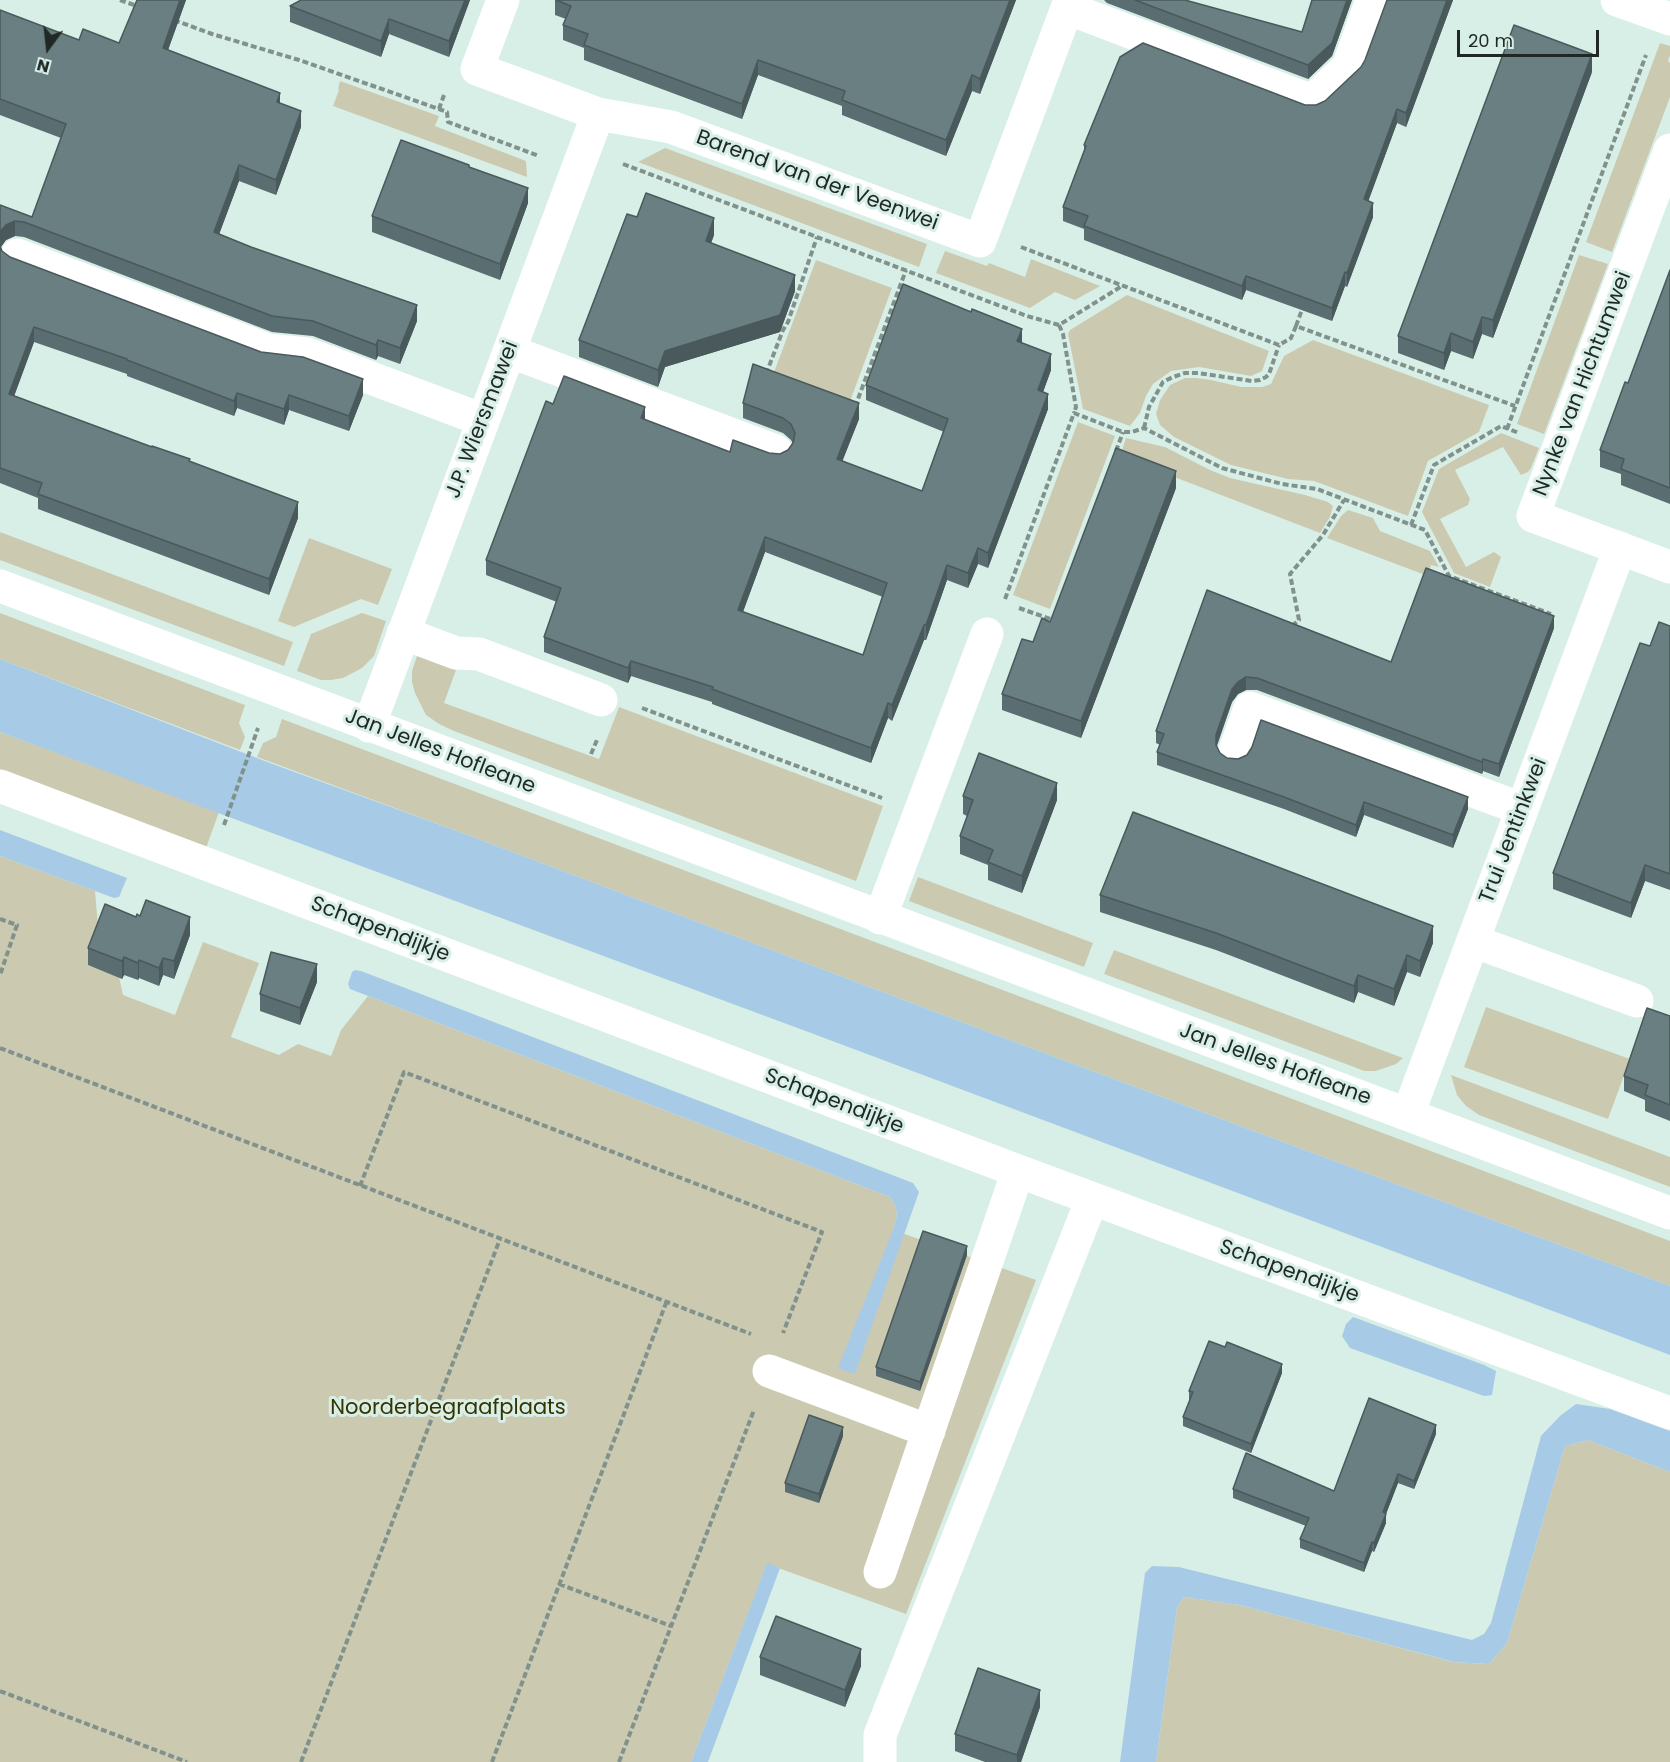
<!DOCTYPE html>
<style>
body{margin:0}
#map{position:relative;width:1670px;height:1762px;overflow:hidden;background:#d8efe7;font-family:Poppins,sans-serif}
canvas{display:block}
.north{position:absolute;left:18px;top:18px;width:60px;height:60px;-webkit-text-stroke:4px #d8efe7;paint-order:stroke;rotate:195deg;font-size:16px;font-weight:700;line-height:24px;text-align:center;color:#1f2825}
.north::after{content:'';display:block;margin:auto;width:21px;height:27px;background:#1f2825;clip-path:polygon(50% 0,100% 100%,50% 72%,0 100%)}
.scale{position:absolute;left:1457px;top:30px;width:142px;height:27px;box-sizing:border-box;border:3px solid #1f2825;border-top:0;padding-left:8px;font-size:18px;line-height:21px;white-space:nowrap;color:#1f2825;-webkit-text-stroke:4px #d8efe7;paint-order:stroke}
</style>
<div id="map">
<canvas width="1670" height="1762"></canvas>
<div class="north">N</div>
<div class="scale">20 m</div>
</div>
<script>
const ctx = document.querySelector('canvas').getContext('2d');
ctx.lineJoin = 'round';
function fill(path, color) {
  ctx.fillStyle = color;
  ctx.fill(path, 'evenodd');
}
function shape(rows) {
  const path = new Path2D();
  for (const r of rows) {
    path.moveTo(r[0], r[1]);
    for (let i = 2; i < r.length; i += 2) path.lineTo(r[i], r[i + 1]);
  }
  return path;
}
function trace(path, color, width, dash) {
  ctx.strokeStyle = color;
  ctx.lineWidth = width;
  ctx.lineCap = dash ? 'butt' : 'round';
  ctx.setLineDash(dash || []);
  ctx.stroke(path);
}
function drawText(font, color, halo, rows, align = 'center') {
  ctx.font = font + ' Poppins,sans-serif';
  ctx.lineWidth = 6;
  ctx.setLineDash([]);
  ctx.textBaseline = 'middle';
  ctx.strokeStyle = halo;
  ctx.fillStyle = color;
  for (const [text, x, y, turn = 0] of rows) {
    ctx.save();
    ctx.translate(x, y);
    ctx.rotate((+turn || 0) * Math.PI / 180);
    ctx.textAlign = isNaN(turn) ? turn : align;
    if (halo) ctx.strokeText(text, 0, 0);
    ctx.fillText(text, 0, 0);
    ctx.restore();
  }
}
const green = shape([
 [1660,43,1670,46,1670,55,1668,61,1670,63,1670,97,1612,252,1586,242],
 [340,81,439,116,435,126,526,161,527,177,333,106,339,90,338,89],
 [665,148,927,244,919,267,638,162],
 [945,251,987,266,989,263,1025,277,1031,259,1100,286,1075,300,1055,292,1030,308,936,273],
 [1579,255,1608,264,1544,434,1517,424],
 [816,260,892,288,849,404,773,375],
 [1127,295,1269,351,1262,371,1251,376,1199,367,1171,371,1153,384,1146,396,1140,413,1130,426,1083,409,1068,334,1070,330],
 [1313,340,1489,405,1479,432,1428,461,1408,516,1314,481,1288,479,1231,465,1174,437,1160,425,1156,414,1160,400,1170,385,1185,378,1196,378,1211,380,1241,387,1262,387,1271,384,1284,356],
 [1078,422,1115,436,1050,609,1013,595],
 [1501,433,1539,448,1531,468,1528,472,1521,475,1503,447,1455,470,1470,499,1468,505,1440,519,1466,567,1494,552,1501,557,1490,587,1454,573,1422,512,1439,469],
 [1126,438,1165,447,1210,470,1230,478,1305,495,1328,502,1333,506,1330,517,1320,533,1156,470,1118,462],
 [1348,510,1373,518,1380,531,1430,551,1439,567,1431,565,1428,576,1327,538,1341,516],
 [0,532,293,642,284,666,0,560],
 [309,538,392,569,378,605,361,599,294,627,278,621],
 [0,613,245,705,239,723,245,737,240,750,0,659],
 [362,613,386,621,374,656,362,668,343,678,331,680,321,680,297,671,311,634],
 [417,656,456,670,444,703,599,759,619,707,883,806,856,881,454,731,439,724,426,715,415,693,412,682,412,671],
 [282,719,1670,1241,1670,1286,1020,1044,457,831,257,757,263,743,276,737],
 [0,732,219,812,205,851,0,773],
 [0,856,95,891,99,938,88,965,119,977,123,995,175,1015,203,942,259,963,231,1037,279,1055,298,1044,331,1056,341,1030,368,996,890,1197,895,1205,897,1215,893,1230,1036,1280,906,1614,767,1564,691,1762,0,1762],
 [918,877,1093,943,1084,967,909,901],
 [1114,950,1403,1058,1396,1064,1376,1071,1364,1071,1354,1067,1104,974],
 [1486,1007,1630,1059,1608,1119,1464,1067],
 [1451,1075,1670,1157,1670,1187,1479,1115,1466,1106,1457,1095],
 [1588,1440,1670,1472,1670,1762,1156,1762,1177,1607,1184,1597,1240,1605,1453,1662,1489,1664,1507,1643,1565,1446]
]);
const water = shape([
 [0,659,270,763,457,831,1020,1044,1670,1286,1670,1355,811,1033,0,732],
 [0,830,127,878,119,897,114,898,0,856],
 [355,970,361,971,913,1183,919,1192,855,1374,838,1368,893,1230,897,1215,895,1205,890,1197,350,989,348,984,352,972],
 [1353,1317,1484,1365,1496,1371,1492,1395,1484,1396,1350,1348,1342,1336,1346,1324],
 [1576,1404,1610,1409,1670,1431,1670,1472,1588,1440,1565,1446,1507,1643,1489,1664,1454,1662,1240,1605,1184,1597,1177,1607,1156,1762,1120,1762,1145,1573,1152,1566,1179,1567,1472,1640,1484,1634,1491,1623,1541,1436,1560,1416],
 [767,1563,780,1568,708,1762,691,1762]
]);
const path = shape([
 [120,0,137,6],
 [174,20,212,34,299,60,439,109,447,112,448,122,539,156],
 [439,109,444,95],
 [623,164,1027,316,1059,325,1122,286],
 [1021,247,1279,345,1291,338,1296,326,1515,406],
 [1059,325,1063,334,1076,407,1074,413],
 [1296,326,1303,307],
 [766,374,783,330,788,322,817,237],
 [855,407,906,270],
 [1144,428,1149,407,1163,382,1173,377,1185,373,1198,373,1252,381,1260,380,1266,377,1269,374,1279,345],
 [1507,429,1646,55],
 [1116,451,1123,432],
 [1411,525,1434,465,1501,426,1519,433],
 [1005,599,1074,413,1123,432,1132,432,1144,428,1222,468,1282,484,1317,489,1425,530,1449,576,1551,614],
 [1019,608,1053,620,1053,618],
 [1292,626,1299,620,1290,574,1323,535,1344,500],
 [642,708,882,798],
 [591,754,597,740],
 [224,825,258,728],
 [0,919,17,925,0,975],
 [0,1048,751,1334],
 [360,1186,404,1072,822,1232,783,1333],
 [559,1584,671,1626],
 [0,1691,187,1762],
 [301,1762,500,1239],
 [492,1762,666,1303],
 [619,1762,754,1410]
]);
const minor = shape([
 [503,0,477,69,598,114,671,127,980,241,1070,0],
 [1617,0,1670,19],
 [1067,8,1312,101,1348,67,1372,0],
 [1670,150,1533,516,1670,567],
 [17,255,268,350,307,354,483,420],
 [509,351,776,451],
 [0,586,1670,1213],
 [403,633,456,653,479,654,601,700],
 [369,726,598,114],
 [1234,753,1250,708,1522,809],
 [0,786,1018,1171,1670,1413],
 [880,918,987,634],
 [1473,941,1637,1001],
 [1408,1114,1620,548],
 [769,1371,929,1431],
 [880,1572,1018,1171],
 [880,1762,880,1735,1092,1199]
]);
const wall = shape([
 [137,0,186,0,168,50,280,104,301,127,276,195,239,181,219,234,417,321,400,364,378,356,376,360,313,336,272,332,24,237,15,236,6,240,1,247,2,251,10,257,363,395,349,431,289,410,284,425,237,408,234,416,127,376,127,374,34,342,14,396,190,461,298,518,269,595,38,509,38,498,0,483,0,205,32,217,61,138,0,115,0,10,79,40,119,43],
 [301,0,470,0,449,57,389,34,381,57,290,22,290,6],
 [555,0,1016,0,980,94,972,91,946,156,842,115,842,106,758,75,742,119,584,60,584,48,563,40,563,25,566,19,555,15],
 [1104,0,1185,0,1302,32,1312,0,1352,0,1332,56,1308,79,1107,3],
 [1387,0,1453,0,1406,127,1397,123,1368,201,1373,217,1347,287,1345,286,1332,321,1246,290,1242,300,1084,240,1084,229,1063,221,1063,207,1084,152,1084,145,1305,105,1316,105,1325,101,1361,67,1365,60],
 [1592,72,1493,338,1482,334,1473,359,1451,351,1444,370,1398,353,1398,336],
 [528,203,500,280,372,232,372,216],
 [637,217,714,235,711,243,795,291,780,332,665,367,658,387,579,357,579,340],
 [1670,270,1670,504,1621,485,1621,474,1600,467,1600,450,1628,383],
 [1022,343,1051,370,1043,392,1048,409,988,568,978,564,968,588,947,580,926,640,924,640,892,721,888,718,871,763,712,704,712,702,631,676,628,683,544,652,544,637,557,602,486,575,486,560,553,404,645,420,730,452,780,454,788,450,793,444,791,440,783,433,743,418,743,403,859,419,842,461,922,491,944,432,866,400,866,385],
 [765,552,883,597,863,655,743,612],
 [1176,488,1081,738,1002,710,1002,694,1033,642,1050,622],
 [1207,590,1391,662,1554,628,1499,777,1483,771,1482,774,1257,690,1246,690,1238,694,1232,702,1217,746,1220,753,1227,758,1468,809,1453,848,1364,815,1356,837,1284,809,1157,765,1157,752,1160,745,1156,743,1156,731],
 [1670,626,1670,890,1645,881,1631,918,1553,889,1553,873],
 [963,796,1057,800,1022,893,988,880,988,865,960,854,960,836,967,816,963,814],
 [1100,895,1433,943,1420,977,1407,972,1394,1006,1358,992,1354,1003,1216,950,1100,912],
 [136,917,190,935,174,979,163,975,159,986,139,978,138,980,124,975,122,979,88,965,88,948],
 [317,982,300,1025,260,1011,260,994],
 [1670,1016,1670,1121,1645,1111,1645,1100,1624,1091,1624,1076],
 [967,1255,920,1391,876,1376,876,1367],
 [1282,1373,1251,1453,1183,1426,1183,1417,1190,1401,1189,1400,1189,1391],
 [1436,1434,1414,1489,1398,1483,1386,1514,1386,1523,1374,1552,1372,1551,1364,1572,1300,1548,1300,1539,1306,1526,1233,1498,1233,1489,1334,1491],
 [843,1436,819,1503,785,1492,785,1483],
 [760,1657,861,1666,845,1707,760,1675],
 [1040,1707,1021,1762,985,1762,955,1751,955,1734]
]);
const shadedWall = shape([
 [180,0,186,0,163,64,163,48],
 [465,0,470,0,449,57,449,41],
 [1010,0,1016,0,980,94,980,79],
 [1347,0,1352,0,1332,56,1308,79,1308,65],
 [1447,0,1453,0,1406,127,1406,113],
 [389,19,389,34,381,57,381,41],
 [1592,54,1592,72,1493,338,1493,320],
 [758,60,758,75,742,119,742,104],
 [972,75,972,91,946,156,946,140],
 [280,93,280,108,277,102],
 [1397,109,1397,123,1364,213,1364,199],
 [301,111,301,127,276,195,276,180],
 [239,165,239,181,214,248,214,232],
 [528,188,528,203,500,280,500,264],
 [1373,203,1373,217,1347,287,1347,273],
 [714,218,714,235,706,257,706,241],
 [15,221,15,236,6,240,0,248,0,232,6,225],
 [1345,272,1345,286,1332,321,1332,308],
 [795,275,795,291,780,332,665,367,658,387,658,370,665,351],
 [1246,276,1246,290,1242,300,1242,286],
 [417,305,417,321,400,364,400,348],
 [1482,317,1482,334,1473,359,1473,342],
 [34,327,34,342,9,410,9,394],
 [1022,329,1022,344,1017,341],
 [1451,333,1451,351,1444,370,1444,353],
 [378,340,378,356,376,360,376,345],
 [1051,354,1051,370,1038,406,1038,390],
 [363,379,363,395,349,431,349,416],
 [237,393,237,408,234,416,234,401],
 [1048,394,1048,409,988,568,988,553],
 [289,395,289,410,284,425,284,409],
 [859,403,859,419,837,475,837,459],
 [645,407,645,422,641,418],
 [1176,471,1176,488,1081,738,1081,721],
 [298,502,298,518,269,595,269,579],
 [765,537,765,552,738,625,738,610],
 [978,548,978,564,968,588,968,573],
 [947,565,947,580,926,640,926,625],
 [1554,616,1554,628,1499,777,1499,764],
 [924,625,924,640,892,721,892,705],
 [631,661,631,676,628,683,628,668],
 [1246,677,1246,690,1238,694,1232,702,1216,747,1216,757,1216,735,1232,689,1238,682],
 [888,703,888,718,871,763,871,748],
 [1483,759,1483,771,1482,774,1482,762],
 [1057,783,1057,800,1022,893,1022,876],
 [1468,797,1468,809,1453,848,1453,835],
 [1364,802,1364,815,1356,837,1356,825],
 [1645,865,1645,881,1631,918,1631,903],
 [190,917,190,935,174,979,174,961],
 [1433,926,1433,943,1420,977,1420,961],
 [1407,955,1407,972,1394,1006,1394,989],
 [124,957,124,975,122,979,122,961],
 [163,958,163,975,159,986,159,968],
 [139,960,139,978,138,980,138,963],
 [317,964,317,982,300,1025,300,1008],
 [1358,975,1358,992,1354,1003,1354,986],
 [967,1246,967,1255,920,1391,920,1382],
 [1282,1364,1282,1373,1251,1453,1251,1444],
 [1436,1425,1436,1434,1414,1489,1414,1481],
 [843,1427,843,1436,819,1503,819,1494],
 [1398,1474,1398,1483,1386,1514,1386,1523,1374,1552,1374,1543,1383,1512],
 [1372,1542,1372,1551,1364,1572,1364,1563],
 [861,1649,861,1666,845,1707,845,1690],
 [1040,1690,1040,1707,1021,1762,1017,1762,1017,1755]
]);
const building = shape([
 [137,0,180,0,163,48,280,93,277,102,301,111,276,180,239,165,214,232,251,247,417,305,400,348,378,340,376,345,313,321,272,316,24,222,15,221,6,225,0,232,0,205,32,217,66,124,0,99,0,10,79,40,83,29,119,43,137,0],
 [301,0,465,0,449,41,389,19,381,41,290,6,301,0],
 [556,0,1010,0,980,79,972,75,946,140,842,100,845,91,758,60,742,104,584,45,588,34,563,25,571,6,556,0],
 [1135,0,1185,0,1302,32,1312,0,1347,0,1332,43,1308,65,1135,0],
 [1387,0,1447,0,1406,113,1397,109,1364,199,1373,203,1347,273,1345,272,1332,308,1246,276,1242,286,1084,226,1088,216,1063,207,1086,146,1084,145,1120,57,1143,43,1305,105,1316,105,1325,101,1361,67,1365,60,1387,0],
 [1514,25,1592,54,1493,320,1482,317,1473,342,1451,333,1444,353,1398,336,1514,25],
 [401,140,469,165,469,167,528,188,500,264,372,216,401,140],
 [646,193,714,218,706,241,795,275,780,315,665,351,658,370,579,340,627,214,637,217,646,193],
 [0,246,2,251,10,257,261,352,303,357,363,379,349,416,289,395,284,409,237,393,234,401,127,360,127,359,34,327,9,394,152,447,152,446,190,459,189,461,298,502,269,579,38,494,42,483,0,468,0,246],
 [1670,270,1670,488,1621,469,1624,459,1600,450,1625,382,1628,383,1670,270],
 [903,284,971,312,972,309,1022,329,1017,341,1051,354,1038,390,1048,394,988,553,978,548,968,573,947,565,926,625,924,625,892,705,888,703,871,748,712,689,713,687,631,661,628,668,544,637,561,588,486,560,546,401,553,404,564,376,645,407,641,418,730,452,733,440,769,453,780,454,788,450,793,443,795,433,791,424,783,418,743,403,753,364,859,403,837,459,922,491,948,419,866,385,903,284],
 [765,537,887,583,863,655,738,610,765,537],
 [1116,448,1176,471,1081,721,1002,694,1022,639,1033,642,1042,618,1050,622,1116,448],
 [1426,568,1554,616,1499,764,1483,759,1482,762,1257,678,1246,677,1238,682,1232,689,1216,735,1216,745,1220,753,1227,758,1238,759,1247,755,1252,747,1261,720,1468,797,1453,835,1364,802,1356,825,1284,797,1157,752,1164,734,1156,731,1207,590,1391,662,1426,568],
 [1659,622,1670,626,1670,874,1645,865,1631,903,1553,873,1640,643,1650,646,1659,622],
 [979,753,1057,783,1022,876,988,862,993,850,960,836,973,800,963,796,979,753],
 [1133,812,1433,926,1420,961,1407,955,1394,989,1358,975,1354,986,1216,933,1100,895,1133,812],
 [146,900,190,917,174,961,163,958,159,968,139,960,138,963,124,957,122,961,88,948,105,904,136,917,137,914,140,916,146,900],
 [271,952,317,964,300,1008,260,994,271,952],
 [1647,1008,1670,1016,1670,1105,1645,1095,1648,1085,1624,1076,1647,1008],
 [923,1231,967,1246,920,1382,876,1367,923,1231],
 [1209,1341,1225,1347,1227,1342,1282,1364,1251,1444,1183,1417,1193,1392,1189,1391,1209,1341],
 [1369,1398,1436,1425,1414,1481,1398,1474,1383,1512,1386,1514,1374,1543,1372,1542,1364,1563,1300,1539,1309,1518,1233,1489,1246,1453,1334,1491,1369,1398],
 [809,1415,843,1427,819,1494,785,1483,809,1415],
 [776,1616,861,1649,845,1690,760,1657,776,1616],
 [978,1668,1040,1690,1017,1755,955,1734,978,1668]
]);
const streetNames = [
 ["Barend van der Veenwei",817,181,20],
 ["Nynke van Hichtumwei",1583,384,-69],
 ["J.P. Wiersmawei",483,420,-69],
 ["Jan Jelles Hofleane",440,752,21],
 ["Trui Jentinkwei",1514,831,-69],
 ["Schapendijkje",380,930,21],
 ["Jan Jelles Hofleane",1275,1065,20],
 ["Schapendijkje",834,1102,21],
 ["Schapendijkje",1289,1272,20]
];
const parkNames = [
 ["Noorderbegraafplaats",448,1409]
];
fill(green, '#cbcab1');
fill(water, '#a7cae6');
trace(path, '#81918c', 4, [6, 3]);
trace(minor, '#fff', 33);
fill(wall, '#5a6d70');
fill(shadedWall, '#4a595b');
fill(building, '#697f82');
trace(building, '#4a595b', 1.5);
drawText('21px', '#1f2825', '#d8efe7', streetNames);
drawText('21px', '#383400', '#d8efe7', parkNames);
</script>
